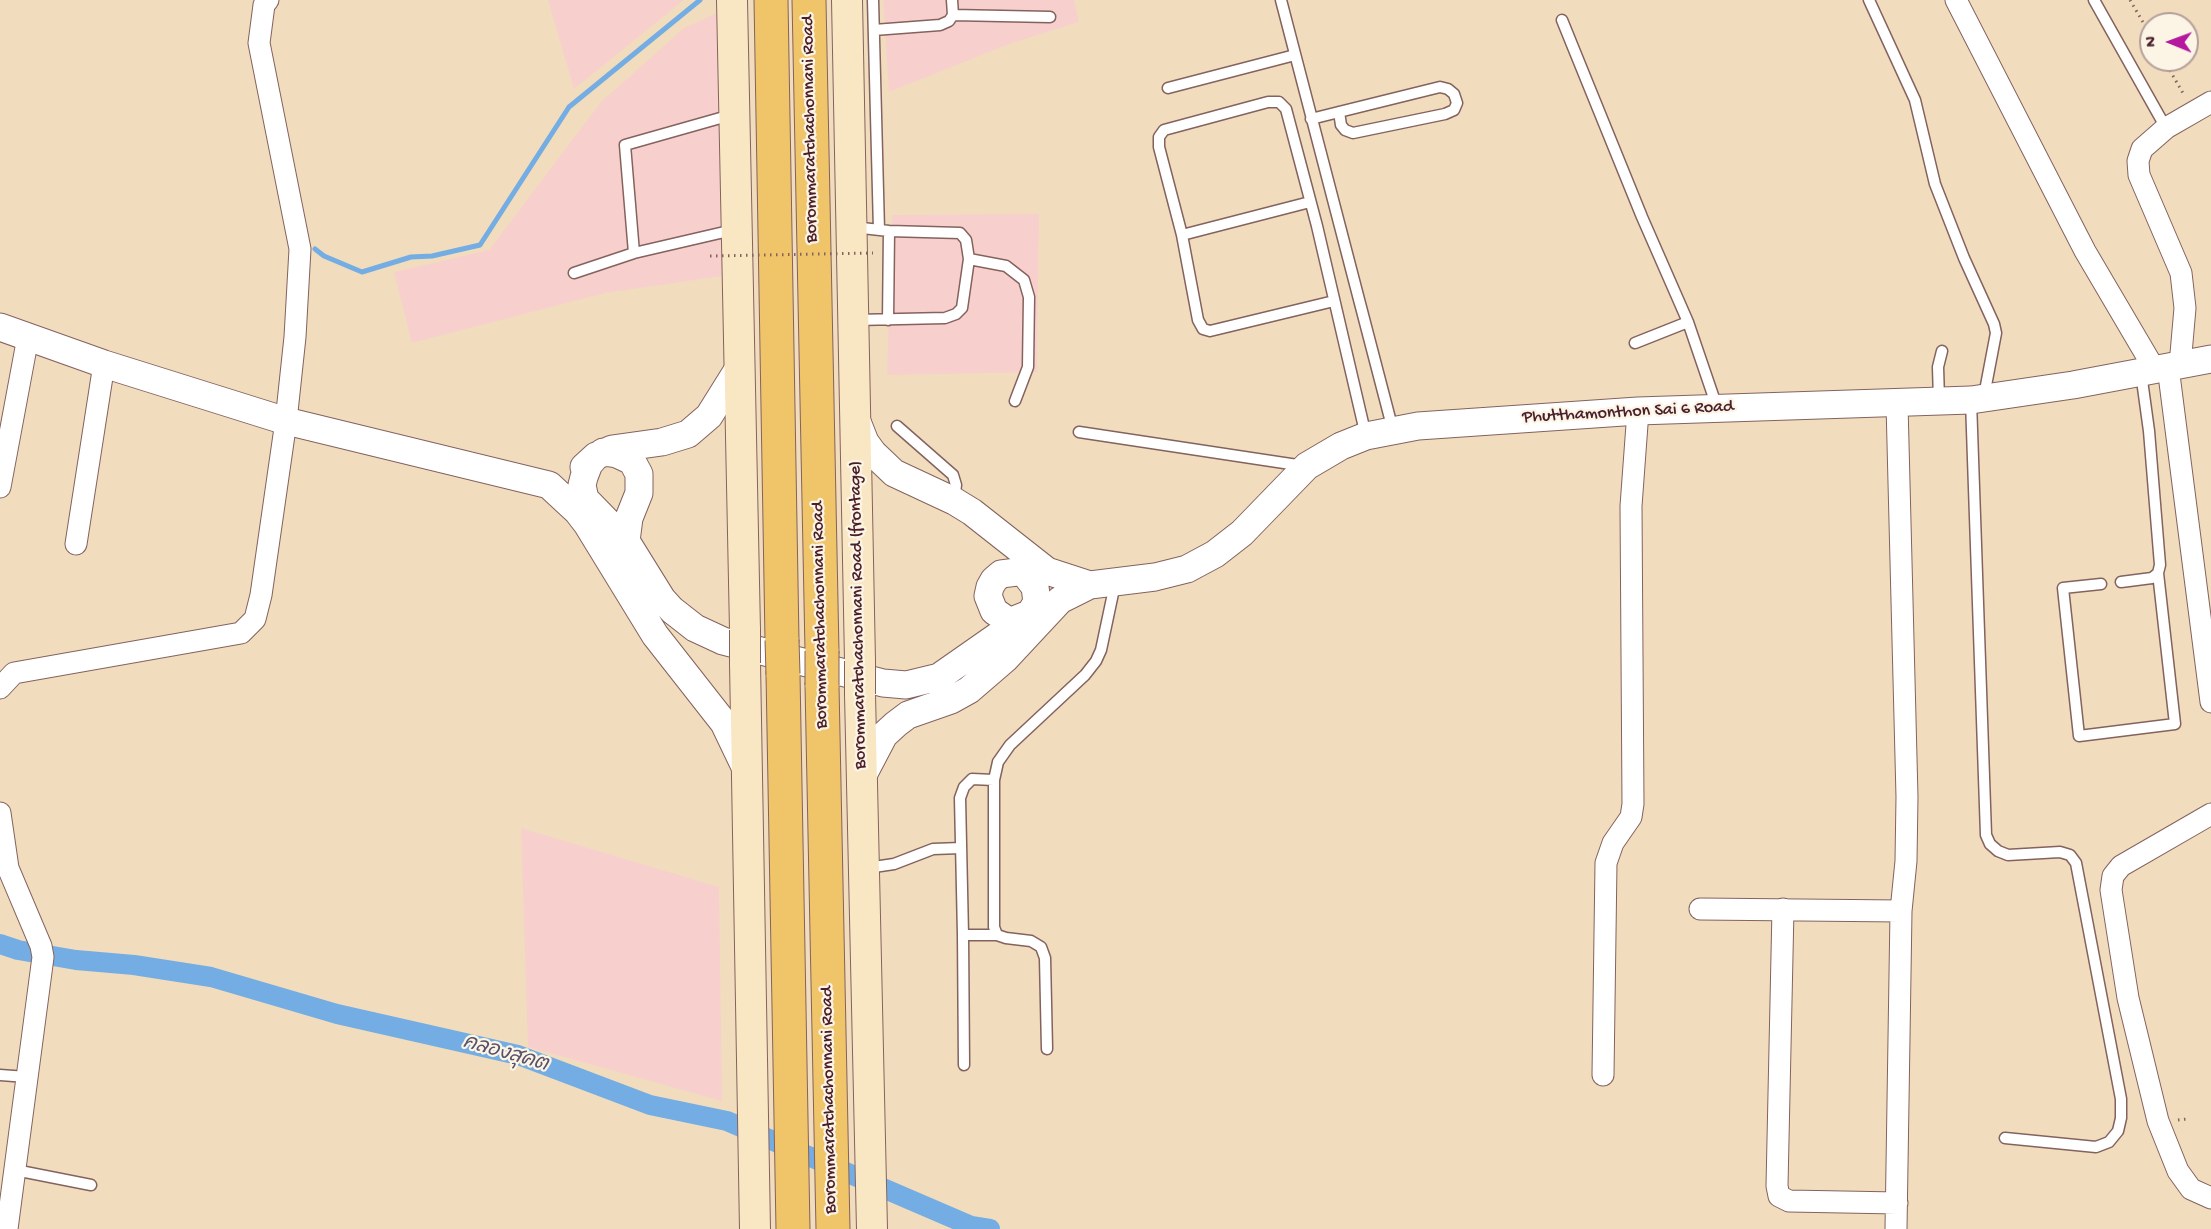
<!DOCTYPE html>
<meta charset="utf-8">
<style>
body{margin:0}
#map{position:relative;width:2211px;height:1229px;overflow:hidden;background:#f1ddbd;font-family:"Gochi Hand",sans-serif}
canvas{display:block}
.north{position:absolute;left:2139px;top:12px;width:60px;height:60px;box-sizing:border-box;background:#fcf5e5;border:2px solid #b59f9b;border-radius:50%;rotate:271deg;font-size:16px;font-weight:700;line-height:24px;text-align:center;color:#4a1f2b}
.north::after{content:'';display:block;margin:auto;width:21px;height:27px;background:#b5179e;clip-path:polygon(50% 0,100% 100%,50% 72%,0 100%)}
</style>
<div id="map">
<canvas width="2211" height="1229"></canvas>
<div class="north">N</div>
</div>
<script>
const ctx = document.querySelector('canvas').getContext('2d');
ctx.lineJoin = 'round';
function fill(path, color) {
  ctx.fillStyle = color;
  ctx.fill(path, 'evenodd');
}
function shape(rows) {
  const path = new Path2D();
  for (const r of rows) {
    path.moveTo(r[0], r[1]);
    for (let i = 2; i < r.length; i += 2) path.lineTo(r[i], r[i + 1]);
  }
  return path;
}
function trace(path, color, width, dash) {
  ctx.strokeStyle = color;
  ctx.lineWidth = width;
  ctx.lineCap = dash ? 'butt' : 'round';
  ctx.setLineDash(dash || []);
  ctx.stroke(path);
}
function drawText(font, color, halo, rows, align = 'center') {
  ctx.font = font + ' "Gochi Hand","Playpen Sans Thai",sans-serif';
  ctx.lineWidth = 4.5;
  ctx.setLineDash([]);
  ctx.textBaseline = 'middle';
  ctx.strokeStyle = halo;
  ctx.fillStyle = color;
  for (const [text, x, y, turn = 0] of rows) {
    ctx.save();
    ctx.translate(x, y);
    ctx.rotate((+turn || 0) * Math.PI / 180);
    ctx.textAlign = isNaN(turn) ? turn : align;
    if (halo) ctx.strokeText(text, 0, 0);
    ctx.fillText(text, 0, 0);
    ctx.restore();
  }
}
const built = shape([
 [548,0,684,0,574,89],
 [883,0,1074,0,1079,22,1012,43,889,92],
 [717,13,722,276,605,293,412,343,394,272,489,250,601,102,684,28],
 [1039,214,1037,372,887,375,892,215],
 [521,828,719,887,722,1101,528,1047]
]);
const stream = shape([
 [315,249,324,256,362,272,411,257,432,256,480,245,569,107,700,0]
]);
const canal = shape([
 [0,944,18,950,76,960,134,965,211,977,337,1014,518,1055,650,1105,727,1121,971,1226,990,1229]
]);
const path = shape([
 [2130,0,2151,36],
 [2164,60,2184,95],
 [2178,1120,2187,1119]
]);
const service = shape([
 [873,0,879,230],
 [1281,0,1393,430],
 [1869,0,1915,100,1935,184,1964,258,1994,324,1996,333,1984,396],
 [2094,0,2166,128],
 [953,15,1050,17],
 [1562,20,1642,217,1688,322,1717,407],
 [874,30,940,25,949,21,953,15,952,0],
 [1168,88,1295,55],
 [731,115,625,145,634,253,733,230],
 [1311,119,1339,112,1440,87,1448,89,1454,94,1457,103,1454,110,1445,114,1353,133,1345,130,1341,125,1339,112],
 [1310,202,1182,235,1198,320,1203,329,1210,331,1334,301],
 [853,227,889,231,960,233,966,240,969,259,962,308,956,314,945,318,856,320],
 [1182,235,1159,147,1159,137,1164,130,1268,102,1279,102,1286,109,1317,226,1366,436],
 [969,259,1006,266,1024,280,1029,297,1028,367,1015,401],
 [574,273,634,253],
 [888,320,889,231],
 [1635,343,1688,322],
 [1939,400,1938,367,1942,351],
 [1971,401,1986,835,1990,844,1998,851,2008,855,2060,852,2070,855,2076,863,2121,1099,2121,1118,2118,1131,2109,1142,2096,1147,2005,1138],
 [897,426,953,475,956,485,954,500],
 [1079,432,1304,466],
 [2121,582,2152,578,2158,573,2160,565,2149,431,2141,373],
 [2101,584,2063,588,2079,736,2175,724,2158,573],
 [867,868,894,864,933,849,961,848],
 [963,935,960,798,964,787,972,779,994,780],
 [1047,1049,1045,958,1041,947,1031,941,1006,938,997,935,994,927,994,780,998,762,1010,745,1085,675,1096,661,1101,650,1115,584],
 [964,1065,963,935,997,935],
 [0,1075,27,1077],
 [15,1170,91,1185]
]);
const minor = shape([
 [1956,0,2085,251,2155,370],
 [2180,365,2185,308,2181,273,2139,175,2138,161,2142,149,2166,128,2211,102],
 [2168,367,2211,702],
 [0,487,28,337],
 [76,544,104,364],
 [0,688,14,673,241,633,255,619,261,595,286,421,295,337,300,249,259,43,264,5,268,0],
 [0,813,8,868,41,946,43,957,7,1229],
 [2211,814,2121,866,2113,876,2111,890,2128,998,2158,1121,2178,1171,2191,1189,2211,1198],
 [1700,909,1901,911],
 [1783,909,1777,1186,1779,1196,1789,1201,1897,1203],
 [1603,1075,1606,863,1613,843,1631,817,1633,804,1631,506,1638,411],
 [1896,1229,1901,911,1906,861,1907,797,1897,404]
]);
const tertiary = shape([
 [0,327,104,364,286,421,549,485,577,511,587,524,655,635,724,723,747,771],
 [856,419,865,442,873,453,894,473,954,501,972,512,1047,571,1090,585],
 [603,452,617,454,632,461,639,474,639,493,629,518,626,541],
 [596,456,589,464,584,477,582,485,585,499,626,541,662,599,672,610,695,628,723,641,883,683,906,685,939,677,1022,619],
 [584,467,596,456,612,449,662,442,688,434,709,416,739,368],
 [1021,629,1037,602,1035,587,1025,574,1017,572,1001,574,994,580,990,587,988,596,994,611,1007,620,1014,620,1029,614],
 [862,777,884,735,896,724,908,715,951,700,969,690,1005,659,1060,600,1090,585,1155,577,1187,569,1215,554,1242,533,1307,466,1341,446,1366,436,1418,426,1638,411,1971,400,2073,385,2211,359]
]);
const secondary = shape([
 [732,0,745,630],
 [847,0,860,661],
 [745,663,755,1229],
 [860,694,872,1229]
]);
const trunk = shape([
 [771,0,782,640],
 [809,0,822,651],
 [783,674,793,1229],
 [822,685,833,1229]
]);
const pathBridge = shape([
 [710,256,873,253]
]);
const secondaryBridge = shape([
 [745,630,745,663],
 [860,661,860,694]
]);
const trunkBridge = shape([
 [782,640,783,674],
 [822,651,822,685]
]);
const streetNames = [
 ["Borommaratchachonnani Road",811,129,-91],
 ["Phutthamonthon Sai 6 Road",1628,413,-3],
 ["Borommaratchachonnani Road",821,615,-91],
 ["Borommaratchachonnani Road (frontage)",859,615,-91],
 ["Borommaratchachonnani Road",830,1100,-91]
];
const waterNames = [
 ["คลองสุคต",505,1055,16]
];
fill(built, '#f7d0ce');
trace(stream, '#73ade3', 5);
trace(canal, '#73ade3', 20);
trace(service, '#84625e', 13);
trace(minor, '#84625e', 23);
trace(tertiary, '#84625e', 29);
trace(secondary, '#84625e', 32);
trace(trunk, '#84625e', 35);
trace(path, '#84625e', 3, [1.5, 4.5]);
trace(service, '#fff', 10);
trace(minor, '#fff', 21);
trace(tertiary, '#fff', 27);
trace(secondary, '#f9e7c3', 30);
trace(trunk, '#f0c469', 33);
trace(secondaryBridge, '#84625e', 32, []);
trace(trunkBridge, '#84625e', 35, []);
trace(pathBridge, '#84625e', 3, [1.5, 4.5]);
trace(secondaryBridge, '#f9e7c3', 30);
trace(trunkBridge, '#f0c469', 33);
drawText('18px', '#4a1f2b', '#fcf5e5', streetNames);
drawText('italic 20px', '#58516b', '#fcf5e5', waterNames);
</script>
